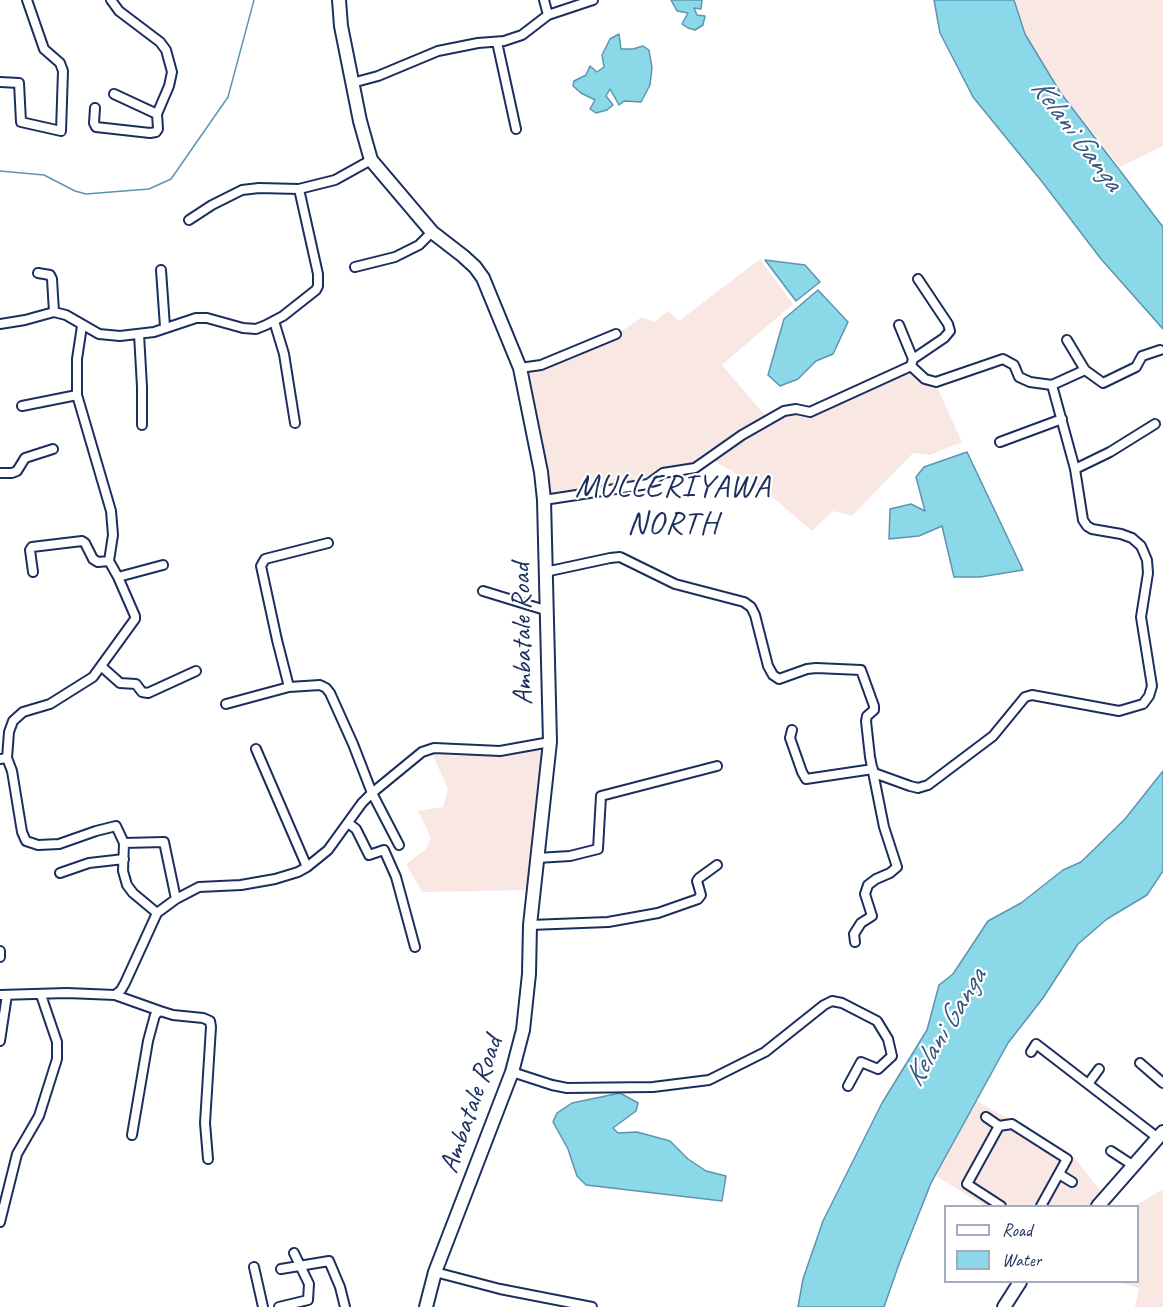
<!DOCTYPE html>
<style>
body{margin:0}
#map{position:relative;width:1163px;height:1307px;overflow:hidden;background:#fff;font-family:Caveat,sans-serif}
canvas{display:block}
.legend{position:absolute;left:944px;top:1205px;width:195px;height:78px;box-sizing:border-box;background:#fff;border:2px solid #a4acbf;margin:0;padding:8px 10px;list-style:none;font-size:18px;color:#1b2f5e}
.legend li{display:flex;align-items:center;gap:12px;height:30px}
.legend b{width:30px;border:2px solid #a4acbf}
</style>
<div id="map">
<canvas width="1163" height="1307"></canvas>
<ul class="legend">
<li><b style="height:8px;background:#fff"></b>Road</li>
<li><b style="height:16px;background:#8ad8e8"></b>Water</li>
</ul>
</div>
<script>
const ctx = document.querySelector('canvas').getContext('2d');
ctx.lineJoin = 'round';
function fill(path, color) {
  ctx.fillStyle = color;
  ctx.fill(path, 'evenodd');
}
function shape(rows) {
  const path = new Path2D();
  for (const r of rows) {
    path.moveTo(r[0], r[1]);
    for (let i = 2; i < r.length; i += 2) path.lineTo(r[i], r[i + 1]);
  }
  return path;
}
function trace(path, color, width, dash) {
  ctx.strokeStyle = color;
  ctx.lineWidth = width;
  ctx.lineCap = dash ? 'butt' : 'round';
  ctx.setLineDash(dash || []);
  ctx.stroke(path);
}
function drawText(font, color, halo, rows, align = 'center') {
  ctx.font = font + ' Caveat,sans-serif';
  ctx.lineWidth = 4.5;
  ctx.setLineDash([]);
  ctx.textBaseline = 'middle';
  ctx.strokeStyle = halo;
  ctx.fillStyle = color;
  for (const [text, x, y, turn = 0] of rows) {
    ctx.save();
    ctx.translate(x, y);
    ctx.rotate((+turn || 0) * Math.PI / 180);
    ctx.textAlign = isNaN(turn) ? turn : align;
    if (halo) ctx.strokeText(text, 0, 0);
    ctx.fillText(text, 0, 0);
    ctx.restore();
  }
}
const built = shape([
 [1015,0,1163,0,1163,146,1120,167,1061,92,1026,34],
 [760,259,793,304,722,365,768,419,696,466,691,464,663,470,646,481,547,496,538,427,525,368,618,334,642,317,655,322,668,311,679,321],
 [908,370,937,387,962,442,930,455,913,453,852,516,833,511,812,531,764,490,711,459,769,420,784,413,796,412,809,415],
 [545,745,531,890,422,892,406,864,426,849,431,838,418,811,443,807,448,789,432,753,460,756,505,754,526,748],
 [975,1100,1025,1128,1059,1154,1073,1156,1102,1193,1089,1206,985,1206,936,1176],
 [1163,1189,1163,1307,1135,1307,1139,1288,1118,1282,1138,1282,1138,1206,1135,1206]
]);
const water = shape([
 [671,0,702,0,701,9,694,8,697,15,705,16,703,25,695,30,688,28,682,24,688,13,677,11,671,0],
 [934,0,1014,0,1025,34,1060,92,1163,227,1163,329,1101,259,1043,183,973,97,940,33,934,0],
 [619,34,621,49,633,49,643,46,649,50,652,68,650,85,641,102,624,101,619,105,610,89,606,96,613,105,607,110,596,113,590,109,595,100,581,93,573,86,574,81,586,75,590,66,597,72,604,67,602,55,610,39,619,34],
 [765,260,805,265,820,282,796,301,765,260],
 [818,290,848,322,833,354,816,361,798,379,780,386,768,375,784,319,818,290],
 [967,452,1023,570,980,577,954,577,942,526,919,536,889,539,890,509,911,504,925,511,916,477,924,467,967,452],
 [1163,771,1163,871,1147,895,1107,919,1078,944,1043,998,1008,1043,931,1183,899,1264,884,1307,798,1307,803,1279,823,1221,882,1103,927,1030,939,985,953,974,988,921,1021,903,1063,870,1081,862,1125,819,1163,771],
 [620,1093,638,1103,636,1111,613,1128,618,1133,637,1132,670,1141,688,1159,706,1171,726,1176,722,1201,586,1185,577,1176,568,1149,553,1122,557,1113,572,1103,620,1093]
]);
const stream = shape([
 [0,171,44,175,75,191,86,194,149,189,171,179,228,97,254,0]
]);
const street = shape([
 [544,0,548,15],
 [497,42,516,129],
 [0,82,19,83,21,122,61,131,63,71,60,63,44,49,27,0],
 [352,83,378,76,438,51,478,43,504,41,522,35,548,15,593,0],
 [114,94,157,114],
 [95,108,94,123,96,127,150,133,156,132,158,129,157,114,169,86,172,72,166,50,160,42,119,11,111,0],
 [189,220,212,205,242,190,259,188,299,189],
 [355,267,395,257,419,245,432,232],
 [161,270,165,327],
 [38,273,50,275,52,279,54,312],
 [274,321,284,354,295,423],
 [0,324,25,320,54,312,66,315,99,334,120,336,154,332,196,318,207,318,243,328,256,329,266,325,283,316,316,290,318,286,318,274,299,189,335,180,371,160],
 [139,334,142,387,142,425],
 [1067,340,1085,370,1103,383,1136,367,1142,356,1160,350],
 [913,359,944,338,950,331,948,324,918,279],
 [911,366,925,379,936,382,1003,359,1014,365,1019,377,1030,382,1052,385],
 [520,368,541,365,616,334],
 [22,406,77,395],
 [1000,442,1062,419],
 [1075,469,1110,452,1155,424],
 [0,473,12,473,17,471,25,458,53,449],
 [544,500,648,484,663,473,695,468,742,435,784,411,796,409,810,412,911,366,913,359,899,325],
 [33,572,30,550,32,547,82,541,85,543,93,559,98,562,109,561],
 [545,572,610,558,620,557,675,584,744,602,751,607,755,615,768,666,773,675,779,679,807,669,816,668,861,670,874,706,874,710,867,716,866,721,870,757,884,827,897,867,890,873,876,879,868,885,865,894,872,916,861,923,854,934,855,942],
 [118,577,163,565],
 [483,591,545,610],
 [102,667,120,683,136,684,142,692,148,693,196,671],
 [289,687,277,640,261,566,265,559,328,543],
 [226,704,289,687,320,685,326,688,330,693,353,744,372,793,399,845],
 [792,730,790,738,802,772,806,779,873,769],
 [256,749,307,867],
 [7,758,9,732,13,721,23,712,50,704,93,677,135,619,135,616,118,577,109,561,113,535,111,511,77,395,77,359,82,326],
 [0,759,7,758,12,771,22,832,26,841,38,845,59,844,96,831,116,826,124,843,123,871,127,885,133,893,157,913],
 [874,773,910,786,918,788,928,785,993,736,1025,697,1032,695,1119,711,1143,704,1149,696,1152,686,1141,617,1148,573,1147,560,1141,546,1132,538,1121,534,1092,529,1087,526,1083,520,1075,469,1052,385,1085,370],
 [348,823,356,829,369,855,384,850,396,877,415,947],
 [124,843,164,842,176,899],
 [537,858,570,856,598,849,601,796,717,766],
 [60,873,89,863,124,859],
 [530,925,608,922,658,913,698,899,701,895,697,881,699,878,717,865],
 [0,951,0,957],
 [0,995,67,993,115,995,121,990,125,983,157,913,176,899,199,887,241,885,275,879,298,872,307,867,328,850,362,803,372,793,422,752,434,748,500,751,550,742],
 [115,995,160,1011],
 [0,1041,7,995],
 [1031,1052,1036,1044,1158,1138],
 [1140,1063,1163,1083],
 [512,1072,552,1085,567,1088,653,1087,709,1080,765,1052,824,1005,832,1001,842,1003,877,1021,888,1039,892,1056,878,1069,861,1062,848,1086],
 [1088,1084,1099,1069],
 [986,1117,999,1126],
 [132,1135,148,1041,155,1015,160,1011,173,1015,203,1018,210,1021,211,1027,205,1123,208,1159],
 [1111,1151,1134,1166],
 [1059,1174,1072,1182],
 [1001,1206,967,1184,999,1126,1012,1124,1067,1159,1041,1206],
 [0,1222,17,1154,39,1116,57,1059,57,1042,41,995],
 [254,1267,263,1307],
 [281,1269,329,1261,340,1287,345,1307],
 [435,1272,500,1289,592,1307],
 [279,1307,308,1300,309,1284,294,1253]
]);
const primary = shape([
 [339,0,341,26,360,121,371,160,432,232,463,256,475,267,483,278,520,368,541,472,544,500,550,742,530,925,529,974,523,1030,512,1072,435,1272,426,1307],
 [1098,1206,1163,1132],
 [1004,1307,1020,1282]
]);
const streetNames = [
 ["Ambatale Road",523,634,-91],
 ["Ambatale Road",472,1105,-71]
];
const waterNames = [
 ["Kelani Ganga",1076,135,53],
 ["Kelani Ganga",946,1028,-59]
];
const quarterNames = [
 ["MULLERIYAWA",673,488],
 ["NORTH",673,525]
];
fill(built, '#f8e7e2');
fill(water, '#8ad8e8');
trace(water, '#5e94b1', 1.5);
trace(stream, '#5e94b1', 1.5);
trace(street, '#1b2f5e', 12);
trace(primary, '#1b2f5e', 16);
trace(street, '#fff', 8);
trace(primary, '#fff', 12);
drawText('28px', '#1b2f5e', '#fff', streetNames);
drawText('italic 30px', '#375980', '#fff', waterNames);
ctx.letterSpacing = '1.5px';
drawText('32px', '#1b2f5e', '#fff', quarterNames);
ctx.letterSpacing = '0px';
</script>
